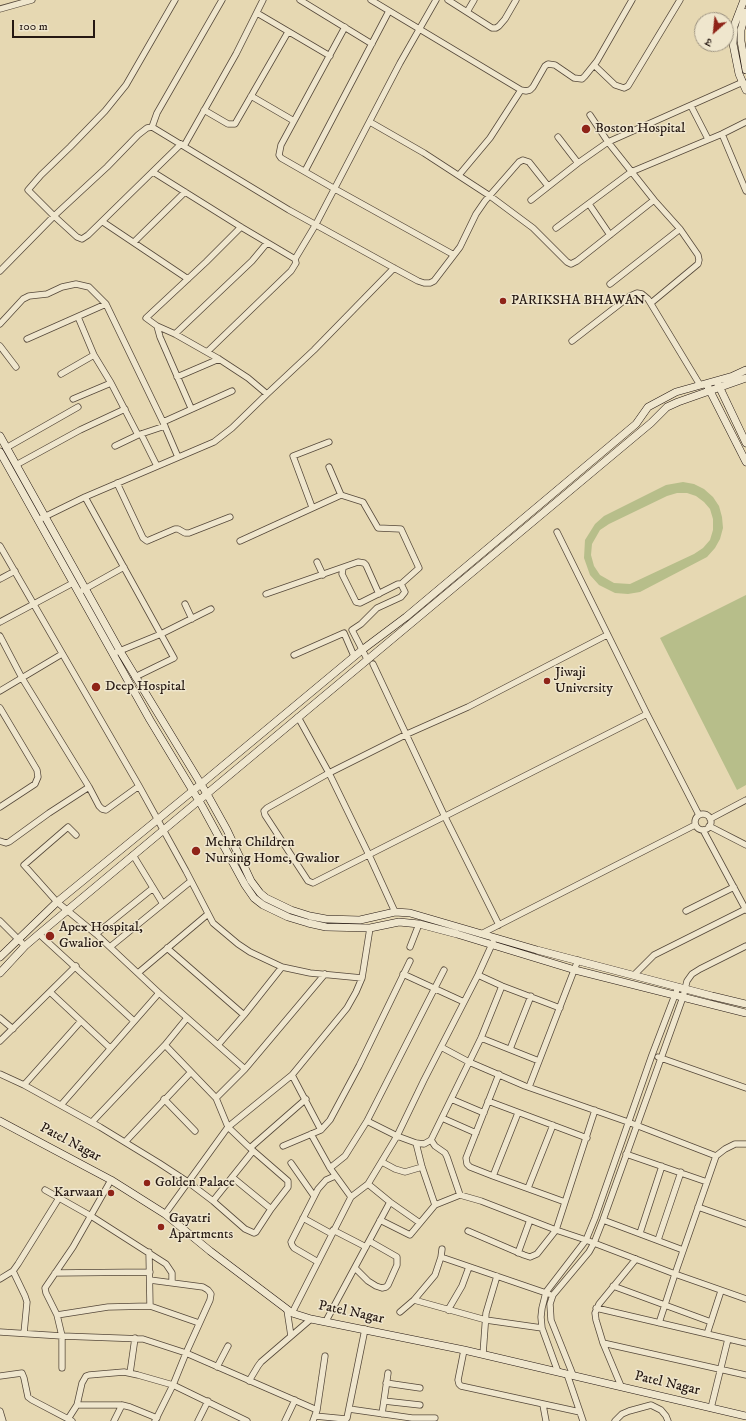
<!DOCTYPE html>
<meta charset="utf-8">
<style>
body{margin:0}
#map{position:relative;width:746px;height:1421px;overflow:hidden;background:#e6d8b2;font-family:"IM FELL DW Pica","Noto Serif Devanagari",serif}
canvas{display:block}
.north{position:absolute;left:694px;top:12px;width:40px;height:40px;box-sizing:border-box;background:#efe6cd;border:1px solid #9e9482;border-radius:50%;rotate:207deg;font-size:11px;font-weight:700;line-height:16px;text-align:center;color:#251812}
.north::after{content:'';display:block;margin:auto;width:14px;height:18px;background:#8f2418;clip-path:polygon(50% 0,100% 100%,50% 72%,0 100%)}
.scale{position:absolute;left:12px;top:20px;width:83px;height:18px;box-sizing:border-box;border:2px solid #251812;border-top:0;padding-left:5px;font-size:12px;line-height:14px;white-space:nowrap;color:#251812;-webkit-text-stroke:3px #efe6cd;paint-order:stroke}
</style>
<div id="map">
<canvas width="746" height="1421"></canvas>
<div class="north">उ</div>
<div class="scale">100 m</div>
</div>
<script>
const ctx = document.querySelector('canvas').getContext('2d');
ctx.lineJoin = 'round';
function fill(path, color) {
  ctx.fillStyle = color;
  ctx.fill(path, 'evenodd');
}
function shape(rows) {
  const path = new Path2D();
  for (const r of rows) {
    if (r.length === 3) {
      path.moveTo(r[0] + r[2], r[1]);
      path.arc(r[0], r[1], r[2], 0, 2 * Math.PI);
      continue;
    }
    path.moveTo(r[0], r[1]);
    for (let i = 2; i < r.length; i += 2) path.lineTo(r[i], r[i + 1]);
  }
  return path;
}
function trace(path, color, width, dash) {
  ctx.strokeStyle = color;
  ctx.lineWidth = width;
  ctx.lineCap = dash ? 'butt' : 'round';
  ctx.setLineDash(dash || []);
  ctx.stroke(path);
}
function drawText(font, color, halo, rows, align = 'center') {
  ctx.font = font + ' "IM FELL DW Pica",serif';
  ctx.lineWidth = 3;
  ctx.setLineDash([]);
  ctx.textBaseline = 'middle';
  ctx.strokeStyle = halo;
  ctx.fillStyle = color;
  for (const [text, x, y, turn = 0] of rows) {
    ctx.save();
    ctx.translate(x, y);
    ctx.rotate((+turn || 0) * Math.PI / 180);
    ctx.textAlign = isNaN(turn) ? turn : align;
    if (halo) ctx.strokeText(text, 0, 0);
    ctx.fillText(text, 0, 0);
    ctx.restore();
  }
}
const green = shape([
 [683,482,694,484,704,489,713,497,719,506,722,517,723,528,720,539,715,548,707,557,640,592,628,594,615,593,599,585,590,575,584,558,585,540,595,524,604,516,666,485],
 [677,493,687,493,696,496,704,502,710,509,713,519,713,530,710,540,703,548,694,554,630,584,614,583,600,575,594,566,591,555,592,544,600,530,609,524,667,496],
 [746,595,746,785,737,790,660,638]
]);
const street = shape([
 [175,0,126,85,105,111,70,147,41,175,28,190,54,216,107,167,138,135,147,128,152,127,289,210,394,268,418,281,424,283,430,283,434,281,460,247,476,214,485,201,519,162,523,160,529,162,548,186],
 [300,0,372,44],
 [371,0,521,90,526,91,530,90,533,87,545,66,548,64,555,65,574,78,582,79,585,76,597,61,632,0],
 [448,0,492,28,496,28,499,26,505,19,516,0],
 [0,9,32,0],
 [464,10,467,12,474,0],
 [257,13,330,56],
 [345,27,281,145,279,155,281,158,335,189,454,255],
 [594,65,615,85,624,88,628,86,680,0],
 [251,96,294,121],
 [691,106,708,139],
 [204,110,228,124,235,124,288,32],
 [590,115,608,142,654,200],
 [370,122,424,153,490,196,533,228,567,262,571,264,577,261,654,200,680,229],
 [152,127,157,113,222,0],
 [722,134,746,191],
 [558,137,578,163],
 [184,146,236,54,263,0],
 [305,171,389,11],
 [153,172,241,227,295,259,296,263,291,271,207,352],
 [459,175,490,138,521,90],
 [531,200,578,163,608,142,743,82],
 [589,204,610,235],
 [103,222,188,279],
 [556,228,631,172,722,134,746,122],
 [134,242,185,192],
 [295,259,316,224,400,63,436,0],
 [0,271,54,216,77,237,82,239,88,235,181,144],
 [610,284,680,229,698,255,699,260,698,264,651,303],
 [78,317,94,355,111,383,138,435],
 [0,324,23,299,29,296,47,294,62,287,76,284,89,287,106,304],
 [157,326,160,337,191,408],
 [175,334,252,261,267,243],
 [27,339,106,304,163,422],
 [572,341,630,296,637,293,642,294,648,299,700,385],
 [0,346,16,367],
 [61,374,94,355],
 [177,377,219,359],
 [267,394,314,350,394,268],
 [73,399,111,383],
 [141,434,157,466],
 [115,446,138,435,165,426],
 [6,448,78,407],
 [178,457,163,422,232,391],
 [16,465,80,430,125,409],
 [117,483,143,538,147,541,175,529,178,529,185,533,189,533,230,517],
 [341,495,363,502,378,528,401,529,419,568,401,584],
 [85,497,174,658,135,677],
 [312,507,293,456,329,442],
 [38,520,85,497,214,442,232,428,267,394,248,378,219,359,175,334,157,326,146,318,206,262,241,227],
 [557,532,647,714,699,815],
 [240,541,341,495,329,467],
 [0,546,139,786,186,871,213,923,238,944,250,952,282,967,310,973,362,978],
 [317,562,323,575],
 [343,568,342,574,356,602,360,603,398,584,401,584,405,592,401,597,377,608,361,624,352,630,367,659],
 [0,579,15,571],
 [83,590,124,567],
 [266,594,358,562,364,563,366,565,379,594],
 [185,604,192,619],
 [0,622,73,583],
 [607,635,468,707,407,734,329,773,267,808,264,811,265,815,308,881,313,883,647,714],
 [0,636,22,678,89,787,99,806,102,809,106,810,139,786],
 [117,652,161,634,211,609],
 [294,655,344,633,354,656],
 [373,664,445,817,499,925],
 [0,691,62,654],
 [0,708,37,770,38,777,35,784,0,807],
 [298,717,329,773,369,855,395,912],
 [703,822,8],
 [710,819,746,800],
 [709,826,746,845],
 [703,830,746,910],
 [76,835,68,827,24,865,57,902,96,934,159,993,245,1069],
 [0,841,6,843,9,842,49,813,89,787],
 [133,855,163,904],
 [686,911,734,887],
 [0,921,25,946],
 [39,934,134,1021],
 [96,934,153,888],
 [481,934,695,825],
 [110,947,191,881],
 [410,947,419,924],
 [167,948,244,1015],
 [138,973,208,914],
 [403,974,464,1002],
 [478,975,502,986,560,1008],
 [634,975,654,955,746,909],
 [50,992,110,1048],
 [0,1018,13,1029],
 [481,1038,539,1061],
 [0,1041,76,966],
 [218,1045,244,1015,282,967],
 [441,1047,469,1062,525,1086,628,1122,716,1156],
 [510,1049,531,996],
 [658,1057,746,1088],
 [0,1074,24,1085,100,1127,159,1163,188,1182,213,1201,245,1229,254,1233,256,1232,271,1209,288,1187,288,1181,250,1148,228,1127,216,1098,165,1045,187,1018],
 [499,1074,466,1158,467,1164,470,1167,493,1176,565,1202],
 [292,1075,321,1130],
 [24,1085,81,1021],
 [529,1087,578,960],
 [216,1098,245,1069,325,974],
 [164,1099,195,1131],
 [451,1099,484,1113],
 [488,1101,587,1138],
 [61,1105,159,993],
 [442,1118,476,1133],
 [367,1121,397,1136,416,1143,424,1144,431,1140,481,1038,502,986],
 [92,1122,165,1045],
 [311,1134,330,1168,351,1197],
 [431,1140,435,1146,445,1153,447,1157,460,1195],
 [125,1142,191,1072],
 [416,1143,422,1167,435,1205],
 [283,1146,321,1130,330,1120,359,1066,410,961],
 [250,1148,306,1099],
 [626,1154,707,1182],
 [382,1162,395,1169,405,1172,422,1167],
 [291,1163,314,1196],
 [330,1168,345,1156,367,1121,444,970],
 [493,1176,518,1113],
 [232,1177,271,1209],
 [368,1184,390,1202,420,1223],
 [528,1188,553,1125],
 [45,1190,91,1216,166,1264,172,1273,172,1282],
 [213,1201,253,1151],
 [698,1207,746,1224],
 [165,1214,228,1127,292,1075,347,1008,356,992,362,978,370,928],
 [303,1218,332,1234],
 [380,1220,410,1235,435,1205,460,1195,481,1201,556,1230,586,1240,675,1274,746,1299],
 [603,1220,683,1250],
 [333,1230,366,1247],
 [468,1231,524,1255,530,1257,537,1254,556,1230,595,1110],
 [640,1233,662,1166],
 [658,1240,681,1172],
 [149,1252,150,1306],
 [518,1253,530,1220],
 [441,1257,549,1294],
 [318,1262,294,1248,292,1245,291,1242,318,1189,326,1180,335,1176],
 [355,1268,368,1281,376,1286,382,1288,386,1287,388,1285,397,1265,397,1257,369,1241],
 [13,1271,25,1296,27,1302,24,1333],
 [55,1273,150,1272],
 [0,1279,13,1271,18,1264,59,1198],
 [150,1280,203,1287,208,1290,211,1294,210,1300,186,1353,173,1385,155,1421],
 [613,1286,711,1322],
 [414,1300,486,1320,542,1328],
 [596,1308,746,1343],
 [287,1310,291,1336],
 [448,1310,462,1286,469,1267],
 [400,1312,414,1300,435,1275,441,1257,442,1249],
 [292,1313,351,1197,368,1184,397,1136,424,1080,478,975,493,942],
 [57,1315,108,1307,150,1306,199,1323],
 [326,1321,390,1202],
 [659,1323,675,1274,716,1156,725,1149,735,1144,746,1144],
 [0,1332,62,1336,143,1339,186,1353,317,1410],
 [707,1334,721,1291],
 [603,1343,746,1375],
 [464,1350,458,1380,459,1384,461,1386,580,1412],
 [483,1354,486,1313,497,1276],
 [217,1367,228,1346],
 [62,1368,62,1336,57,1315,46,1293,45,1288,73,1247,111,1180],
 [558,1372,542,1328,541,1317,542,1308,546,1292,586,1240,595,1218,652,1055,678,987],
 [130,1373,135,1338],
 [567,1374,583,1421],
 [573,1375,551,1320,550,1304,553,1295,589,1252,594,1243,603,1220,683,997,687,981,692,974,700,969,746,946],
 [0,1376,22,1373,24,1378,28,1397,32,1400,72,1421],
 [249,1381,258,1366,261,1362,311,1319],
 [386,1383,420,1388],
 [621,1386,603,1343,596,1320,595,1313,599,1304,636,1259],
 [384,1401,420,1405],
 [77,1405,122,1405,130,1407,157,1418],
 [543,1405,546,1421],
 [711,1408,728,1339],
 [349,1409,412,1418,435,1418],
 [0,1411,3,1421],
 [382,1414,388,1373],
 [315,1416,346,1419,347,1418,365,1329],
 [68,1419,77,1405,82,1383,86,1376,89,1375,124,1372,138,1375,173,1385,247,1421],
 [114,1421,122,1405],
 [198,1421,208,1401],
 [285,1421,295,1400],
 [313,1421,317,1410,325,1356],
 [615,1421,622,1414,629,1411,651,1405,661,1410,666,1416,668,1421]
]);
const secondary = shape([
 [744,0,734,26,733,44,739,74,746,90],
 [746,12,741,30,741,41,746,70],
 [718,384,746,443],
 [708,387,746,462],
 [0,436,120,651,207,794,227,830,251,881,260,893,266,898,291,910,310,916,326,919,360,920,395,912,410,913,537,950,712,996,746,1004],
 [0,452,150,720,202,806,245,885,254,898,263,905,288,917,308,923,326,927,370,928,399,922,419,924,457,934,575,970,746,1013],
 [0,957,57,902,201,784,362,650,406,617,636,424,648,407,676,392,733,376,746,370],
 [0,973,25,946,39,934,651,423,667,407,678,402,746,378],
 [0,1121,111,1180,165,1214,210,1251,292,1313,311,1319,464,1350,746,1416]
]);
const markers = [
 [586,129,5,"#8f2418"],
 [503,301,4,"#8f2418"],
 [547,681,4,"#8f2418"],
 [96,687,5,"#8f2418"],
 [196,851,5,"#8f2418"],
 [50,936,5,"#8f2418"],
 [147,1183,4,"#8f2418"],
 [111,1193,4,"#8f2418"],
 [161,1227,4,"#8f2418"]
];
const poiNames = [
 ["Boston Hospital",595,129],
 ["PARIKSHA BHAWAN",511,301],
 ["Jiwaji",555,673],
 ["University",555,689],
 ["Deep Hospital",105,687],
 ["Mehra Children",205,843],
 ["Nursing Home, Gwalior",205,859],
 ["Apex Hospital,",59,928],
 ["Gwalior",59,944],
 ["Golden Palace",155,1183],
 ["Karwaan",103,1193,"right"],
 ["Gayatri",169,1219],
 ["Apartments",169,1235]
];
const streetNames = [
 ["Patel Nagar",70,1143,28],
 ["Patel Nagar",351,1313,12],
 ["Patel Nagar",667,1384,13]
];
fill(green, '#b7be8a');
trace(street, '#55483a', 7);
trace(secondary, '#251812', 8);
trace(street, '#efe6cd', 5.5);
trace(secondary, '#efe6cd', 7);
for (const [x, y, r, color] of markers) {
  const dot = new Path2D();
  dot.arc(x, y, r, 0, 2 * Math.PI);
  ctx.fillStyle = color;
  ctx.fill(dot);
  trace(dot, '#efe6cd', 1.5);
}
drawText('14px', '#251812', '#efe6cd', poiNames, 'left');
drawText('14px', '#251812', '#efe6cd', streetNames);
</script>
